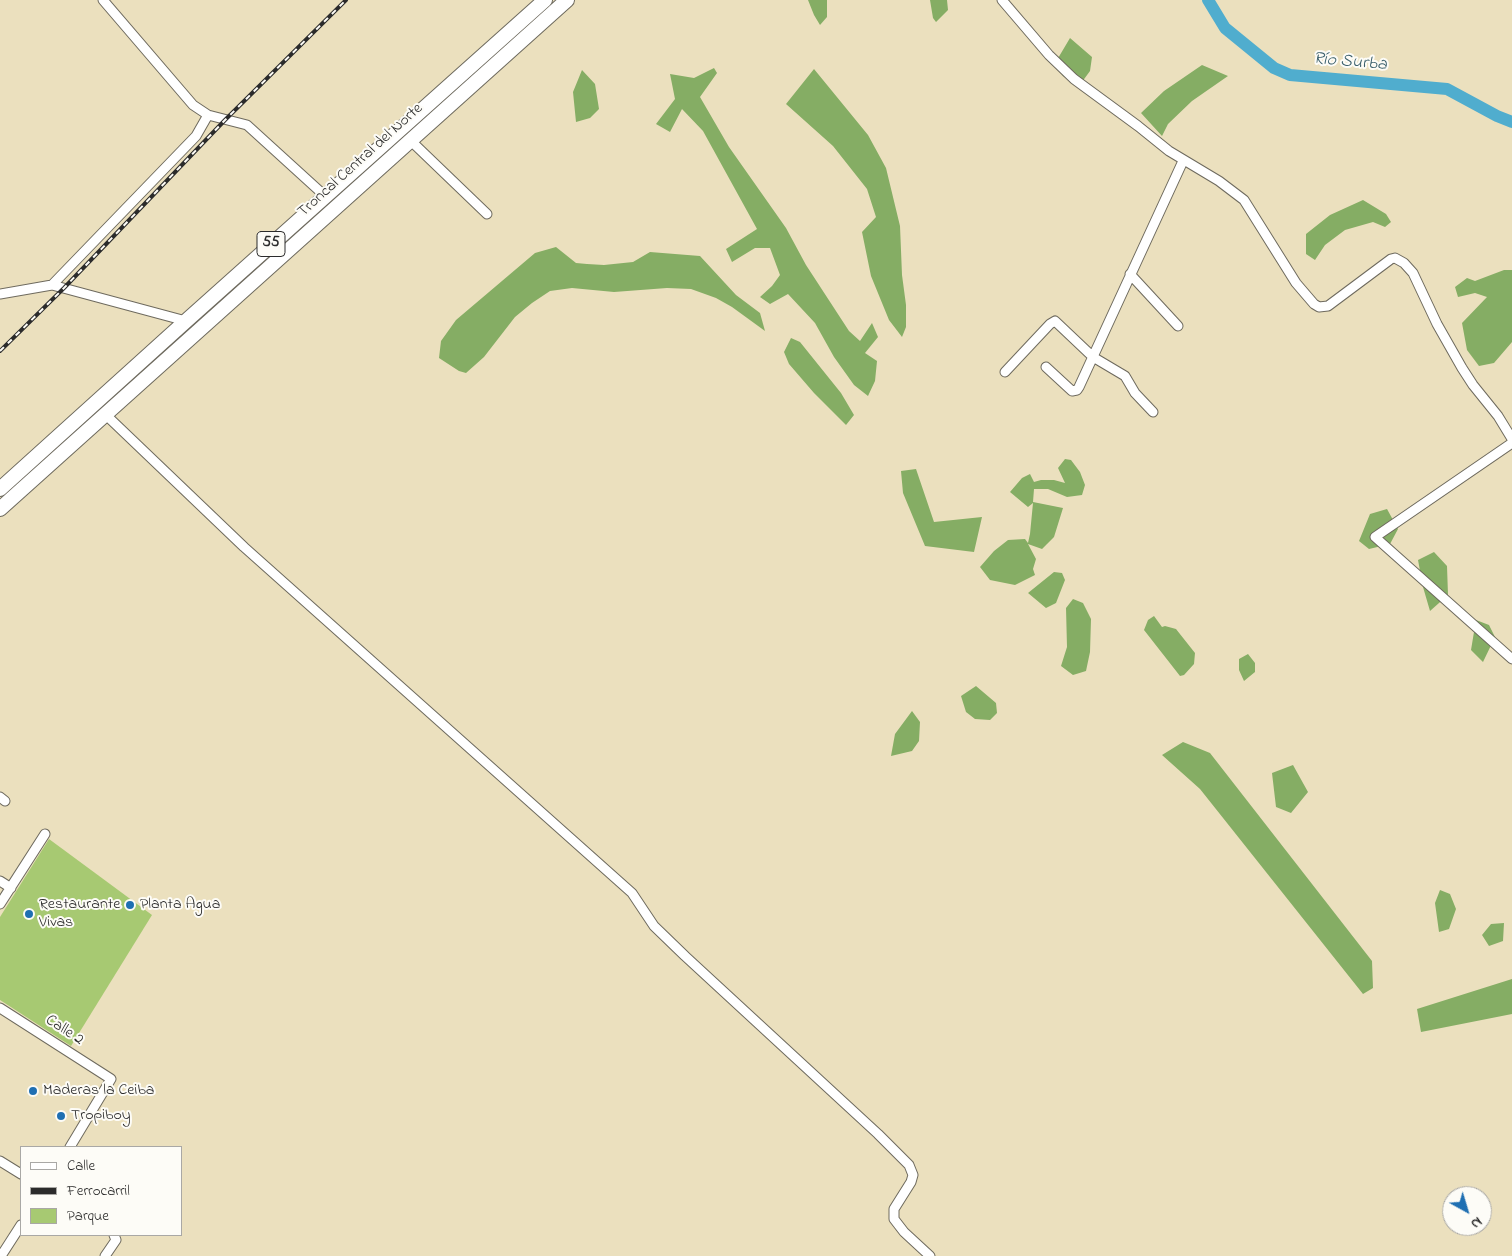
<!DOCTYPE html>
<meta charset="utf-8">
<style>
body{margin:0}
#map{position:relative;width:1512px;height:1256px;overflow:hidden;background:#ebe0be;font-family:"Indie Flower",sans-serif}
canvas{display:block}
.legend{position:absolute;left:20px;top:1146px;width:162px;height:90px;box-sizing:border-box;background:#fdfcf7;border:1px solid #a9a8a5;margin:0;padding:6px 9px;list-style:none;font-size:15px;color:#2b2b2b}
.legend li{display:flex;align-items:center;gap:10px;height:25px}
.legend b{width:25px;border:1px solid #a9a8a5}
.north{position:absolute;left:1442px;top:1186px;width:50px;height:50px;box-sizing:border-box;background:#fdfcf7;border:1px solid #a9a8a5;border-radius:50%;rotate:141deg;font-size:14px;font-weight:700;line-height:20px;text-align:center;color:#2b2b2b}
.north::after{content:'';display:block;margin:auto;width:18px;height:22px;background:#1f6fb2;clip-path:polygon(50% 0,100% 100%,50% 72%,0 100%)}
</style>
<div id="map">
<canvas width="1512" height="1256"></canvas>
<ul class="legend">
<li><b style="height:6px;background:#fff"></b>Calle</li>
<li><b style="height:6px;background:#2b2b2b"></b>Ferrocarril</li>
<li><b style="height:14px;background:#a7c972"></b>Parque</li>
</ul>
<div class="north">N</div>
</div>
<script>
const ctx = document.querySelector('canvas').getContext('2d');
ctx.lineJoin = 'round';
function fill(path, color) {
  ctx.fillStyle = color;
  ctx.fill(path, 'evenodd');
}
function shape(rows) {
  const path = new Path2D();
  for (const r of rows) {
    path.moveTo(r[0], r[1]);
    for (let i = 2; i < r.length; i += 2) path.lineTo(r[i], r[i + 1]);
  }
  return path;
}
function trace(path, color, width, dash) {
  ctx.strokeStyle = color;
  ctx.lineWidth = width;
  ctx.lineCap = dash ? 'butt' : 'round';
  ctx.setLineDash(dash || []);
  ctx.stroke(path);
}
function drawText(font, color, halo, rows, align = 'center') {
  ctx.font = font + ' "Indie Flower",sans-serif';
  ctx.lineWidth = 4;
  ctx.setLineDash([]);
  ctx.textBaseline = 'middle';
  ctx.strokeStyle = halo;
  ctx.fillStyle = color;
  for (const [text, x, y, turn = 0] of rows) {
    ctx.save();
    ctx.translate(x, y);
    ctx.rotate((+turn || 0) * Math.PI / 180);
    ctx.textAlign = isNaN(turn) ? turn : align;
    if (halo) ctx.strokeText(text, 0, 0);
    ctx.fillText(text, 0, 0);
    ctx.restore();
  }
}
const green = shape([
 [49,839,152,915,71,1046,0,1000,0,917]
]);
const forest = shape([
 [808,0,827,0,827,17,820,25,814,15],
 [930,0,947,0,948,10,936,22,933,18],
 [1070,38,1092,57,1090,71,1079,86,1063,76,1054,65],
 [1202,65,1228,76,1192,101,1168,124,1162,136,1141,113,1164,91],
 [714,68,717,73,700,97,729,147,786,228,806,265,849,331,860,341,872,323,878,337,865,353,877,361,875,381,868,396,854,385,834,357,815,323,788,294,770,304,760,297,772,286,780,275,770,248,755,248,732,262,726,249,757,229,703,131,682,109,670,132,656,124,675,99,670,74,694,78],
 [814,69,868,135,886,168,900,226,902,275,906,305,906,327,902,337,889,320,871,276,862,232,876,217,867,189,833,146,786,104],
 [582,70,595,84,599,109,590,118,576,122,573,92],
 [1363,200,1386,214,1391,222,1385,227,1373,222,1345,230,1325,245,1315,260,1306,254,1306,234,1330,215],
 [556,247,576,263,587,264,604,265,633,262,650,252,700,256,736,295,760,313,765,331,732,307,716,298,691,289,667,288,614,292,572,288,550,291,532,303,515,317,484,357,466,373,459,371,439,358,441,341,456,320,535,253],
 [1504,270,1512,270,1512,342,1494,363,1479,366,1467,350,1462,323,1487,297,1475,293,1458,297,1455,287,1467,278,1475,281],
 [791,338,800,342,841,393,854,415,846,425,814,393,789,364,784,352],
 [1065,459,1071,460,1080,472,1085,485,1082,495,1067,497,1048,489,1034,489,1033,502,1063,508,1054,537,1042,549,1028,544,1036,559,1033,569,1035,575,1015,585,990,580,980,567,994,551,1008,540,1025,539,1028,543,1030,534,1033,503,1028,507,1010,492,1022,478,1030,474,1034,482,1041,480,1054,480,1065,483,1058,468],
 [916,469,934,522,982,517,974,552,925,546,903,493,901,471],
 [1387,509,1398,529,1390,544,1369,549,1359,541,1370,514],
 [1434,552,1447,566,1448,595,1430,611,1423,587,1418,560],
 [1054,572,1062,573,1065,580,1056,603,1046,608,1028,593],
 [1073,599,1083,603,1091,619,1090,652,1086,671,1073,675,1061,666,1067,647,1066,608],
 [1154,616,1162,627,1165,626,1176,629,1195,653,1194,664,1184,675,1180,676,1144,630,1148,620],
 [1476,620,1489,625,1495,637,1483,662,1471,650],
 [1248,654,1255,663,1255,672,1244,681,1239,670,1239,659],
 [976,686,996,703,997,713,990,720,975,719,966,712,961,696],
 [912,711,920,722,919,741,912,751,891,756,895,734],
 [1183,742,1210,753,1372,961,1373,988,1363,994,1200,789,1162,755],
 [1293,765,1308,792,1291,813,1276,807,1272,773],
 [1440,890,1450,894,1456,909,1449,929,1439,932,1435,903],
 [1504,923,1503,941,1489,946,1482,935,1491,924],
 [1512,979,1512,1014,1421,1032,1417,1009]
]);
const river = shape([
 [1208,0,1225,28,1274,68,1290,75,1447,89,1497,116,1512,122]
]);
const minor = shape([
 [103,0,193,105,208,115,247,125,325,196],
 [1002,0,1049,55,1074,79,1138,126,1169,151,1219,181,1244,200,1296,283,1314,304,1319,307,1328,306,1391,259,1395,258,1404,263,1413,273,1437,324,1462,368,1473,385,1498,416,1512,439],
 [410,140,487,214],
 [1130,274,1178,326],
 [52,285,196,136,208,115],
 [0,294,52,285,186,321],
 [1046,367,1072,391,1077,390,1079,387,1183,161],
 [1005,372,1050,324,1055,321,1093,357,1125,376,1135,393,1153,412],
 [106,415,244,547,632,893,654,926,685,956,878,1134,909,1165,913,1175,911,1182,894,1209,894,1219,904,1232,930,1256],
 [1512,443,1375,537,1512,659],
 [0,797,5,801],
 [0,881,11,888],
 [0,904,45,834],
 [0,1008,111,1079,70,1147],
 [0,1161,21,1174],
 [1,1256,21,1225],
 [105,1256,116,1240,114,1235]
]);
const highway = shape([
 [0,489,186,321,545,0],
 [0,509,567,0]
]);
const rail = shape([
 [0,351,64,288,225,120,346,0]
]);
const markers = [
 [130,905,5,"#1f6fb2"],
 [29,914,5,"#1f6fb2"],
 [33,1091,5,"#1f6fb2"],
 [61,1116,5,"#1f6fb2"]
];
const shields = [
 [271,244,28]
];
const shieldNames = [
 ["55",271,244]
];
const streetNames = [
 ["Troncal Central del Norte",361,161,-42],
 ["Calle 2",64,1031,33]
];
const poiNames = [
 ["Restaurante",39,905],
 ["Vivas",39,923],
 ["Planta Agua",140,905],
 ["Maderas la Ceiba",43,1091],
 ["Tropiboy",71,1116]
];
const waterNames = [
 ["Río Surba",1350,63,5]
];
fill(green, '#a7c972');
fill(forest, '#85ad64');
trace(river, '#50adce', 12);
trace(minor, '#6e6a5e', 11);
trace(highway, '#6e6a5e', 16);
trace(minor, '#fff', 9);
trace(highway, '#fff', 14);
trace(rail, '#2b2b2b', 4);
trace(rail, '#fdfcf7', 2, [5.5]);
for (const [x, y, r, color] of markers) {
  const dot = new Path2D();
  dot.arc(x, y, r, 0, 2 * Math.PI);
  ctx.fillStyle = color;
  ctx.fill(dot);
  trace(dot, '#fdfcf7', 2);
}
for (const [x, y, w] of shields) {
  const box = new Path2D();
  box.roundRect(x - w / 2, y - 12.5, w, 25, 4);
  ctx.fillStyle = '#fdfcf7';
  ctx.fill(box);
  trace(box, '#2b2b2b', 1);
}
drawText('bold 15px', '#2b2b2b', null, shieldNames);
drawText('16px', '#2b2b2b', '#fdfcf7', streetNames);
drawText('16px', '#2b2b2b', '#fdfcf7', poiNames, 'left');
drawText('italic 18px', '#3a5f6c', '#fdfcf7', waterNames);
</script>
